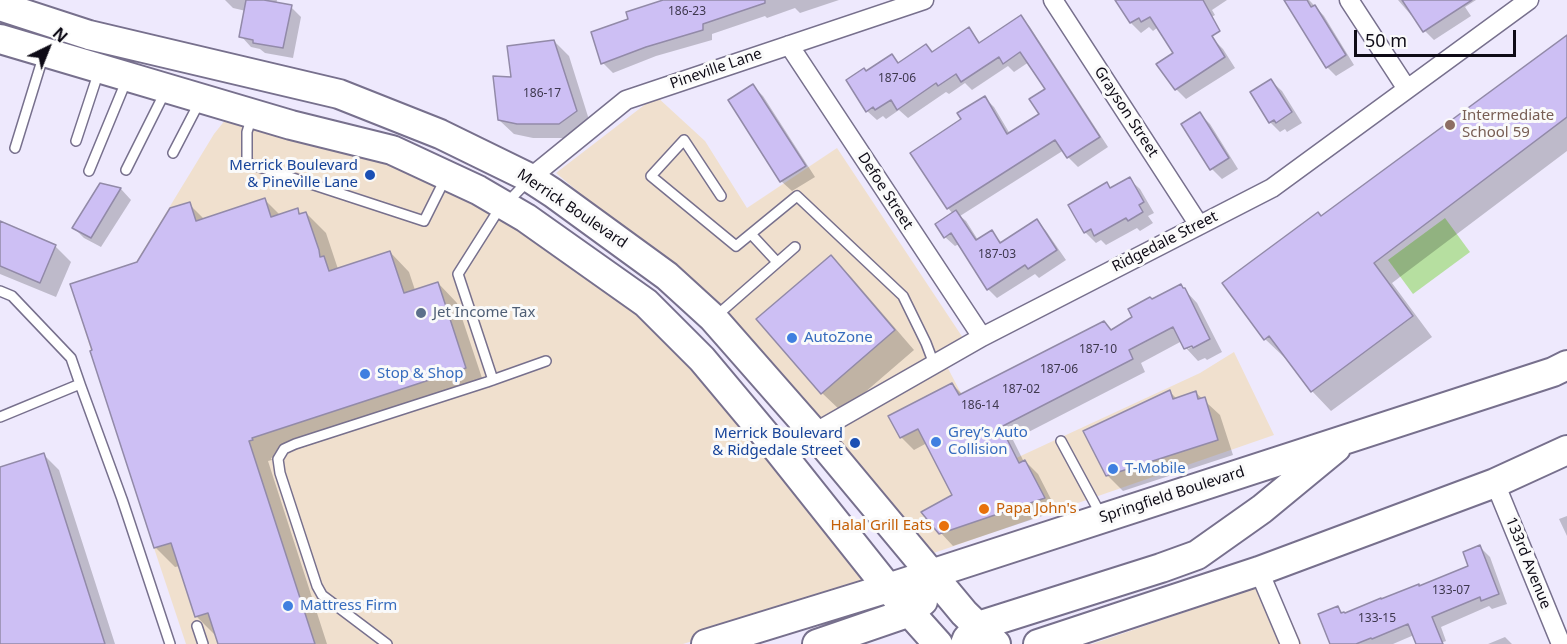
<!DOCTYPE html>
<meta charset="utf-8">
<style>
body{margin:0}
#map{position:relative;width:1567px;height:644px;overflow:hidden;background:#eee9fd;font-family:"Noto Sans",sans-serif}
canvas{display:block}
.north{position:absolute;left:18px;top:18px;width:60px;height:60px;-webkit-text-stroke:4px #fafafa;paint-order:stroke;rotate:43deg;font-size:16px;font-weight:700;line-height:24px;text-align:center;color:#0e0b16}
.north::after{content:'';display:block;margin:auto;width:21px;height:27px;background:#0e0b16;clip-path:polygon(50% 0,100% 100%,50% 72%,0 100%)}
.scale{position:absolute;left:1354px;top:30px;width:162px;height:27px;box-sizing:border-box;border:3px solid #0e0b16;border-top:0;padding-left:8px;font-size:18px;line-height:21px;white-space:nowrap;color:#0e0b16;-webkit-text-stroke:4px #fafafa;paint-order:stroke}
</style>
<div id="map">
<canvas width="1567" height="644"></canvas>
<div class="north">N</div>
<div class="scale">50 m</div>
</div>
<script>
const ctx = document.querySelector('canvas').getContext('2d');
ctx.lineJoin = 'round';
function fill(path, color) {
  ctx.fillStyle = color;
  ctx.fill(path, 'evenodd');
}
function shape(rows) {
  const path = new Path2D();
  for (const r of rows) {
    path.moveTo(r[0], r[1]);
    for (let i = 2; i < r.length; i += 2) path.lineTo(r[i], r[i + 1]);
  }
  return path;
}
function trace(path, color, width, dash) {
  ctx.strokeStyle = color;
  ctx.lineWidth = width;
  ctx.lineCap = dash ? 'butt' : 'round';
  ctx.setLineDash(dash || []);
  ctx.stroke(path);
}
function drawText(font, color, halo, rows, align = 'center') {
  ctx.font = font + ' "Noto Sans",sans-serif';
  ctx.lineWidth = 6;
  ctx.setLineDash([]);
  ctx.textBaseline = 'middle';
  ctx.strokeStyle = halo;
  ctx.fillStyle = color;
  for (const [text, x, y, turn = 0] of rows) {
    ctx.save();
    ctx.translate(x, y);
    ctx.rotate((+turn || 0) * Math.PI / 180);
    ctx.textAlign = isNaN(turn) ? turn : align;
    if (halo) ctx.strokeText(text, 0, 0);
    ctx.fillText(text, 0, 0);
    ctx.restore();
  }
}
const commercial = shape([
 [656,96,705,141,747,208,837,148,965,341,941,355,999,466,1200,373,1234,352,1274,435,928,555,666,266,556,173],
 [226,119,390,157,482,200,650,314,878,584,683,644,186,644,154,548,70,284,136,262,214,134],
 [1273,582,1302,644,1092,644]
]);
const green = shape([
 [1445,218,1470,252,1413,294,1388,260]
]);
const shadow = shape([
 [225,0,277,0,276,4,291,7,301,17,293,58,265,53,260,49,251,47,241,36,246,11,233,8],
 [661,0,839,0,800,13,795,8,767,18,765,16,712,34,712,40,656,56,613,73,603,63,630,20,662,2],
 [1117,0,1227,0,1212,10,1215,15,1171,42,1158,27,1153,31,1149,27,1141,33,1131,23],
 [1290,0,1309,0,1311,2,1324,16,1354,65,1336,76,1327,67],
 [1398,0,1476,0,1465,7,1471,16,1434,40,1425,31,1413,14,1411,15],
 [1021,17,1030,27,1108,147,1078,167,1068,157,1064,150,960,216,966,221,978,240,991,232,1002,243,1037,221,1046,231,1066,260,1039,278,1035,274,997,298,988,289,959,244,955,246,945,237,953,214,948,208,963,119,984,97,994,107,1010,134,1041,114,1047,89,1029,62,1014,72,1008,66,972,90,965,83,949,94,946,92,908,118,899,110,886,119,883,116,877,120,867,111,867,73,892,56,899,64,926,46,933,53,968,29,981,44],
 [1567,37,1567,151,1392,283,1432,337,1331,411,1312,391,1287,357,1285,358,1265,339,1322,218],
 [1212,38,1223,49,1235,68,1186,99,1170,83],
 [554,41,569,56,591,126,574,138,533,138,514,134,499,120,513,79],
 [1271,81,1282,91,1302,123,1287,132,1285,129,1280,132,1270,122],
 [753,86,763,96,815,177,792,191,781,181],
 [1200,114,1210,124,1238,169,1222,179,1212,169],
 [1129,179,1140,189,1154,213,1148,216,1153,223,1140,231,1137,228,1106,245,1101,240,1096,243,1085,232,1070,206,1107,184,1111,189],
 [101,184,121,189,131,200,101,247,84,238,74,228],
 [265,200,281,216,297,210,302,215,306,213,326,233,338,269,390,252,409,272,415,290,438,283,457,303,485,387,271,458,272,460,268,461,327,644,220,644,216,636,196,616,180,566,175,567,155,547,138,263,189,204,205,220],
 [0,223,55,246,71,262,56,297,0,274],
 [831,257,851,277,914,350,842,412,822,393],
 [1181,286,1197,303,1222,352,1207,360,1205,358,1198,361,1186,348,1182,341,1141,363,1145,372,1013,440,1024,462,1025,461,1038,474,1057,511,953,546,940,532,954,496,927,443,914,450,901,437,952,384,963,395,1104,322,1112,331,1134,317,1152,301],
 [1199,344,1188,349,1188,346],
 [1170,392,1177,399,1195,392,1220,415,1233,455,1123,491,1107,475],
 [44,455,59,470,115,644,0,644,0,469],
 [1567,516,1567,536,1559,519],
 [1480,547,1490,557,1507,604,1492,609,1489,606,1441,627,1446,641,1438,644,1420,644,1414,635,1393,644,1332,644,1338,608,1345,615,1420,587,1470,567],
 [1505,637,1512,644,1488,644]
]);
const building = shape([
 [246,0,264,0,292,5,283,48,253,43,253,40,239,37,246,0],
 [663,0,765,0,765,3,703,24,703,30,646,47,601,64,591,32,628,19,626,12,663,0],
 [1115,0,1203,0,1220,31,1212,36,1225,57,1175,90,1156,64,1173,53,1150,17,1141,22,1139,18,1130,23,1115,0],
 [1284,0,1307,0,1311,7,1315,5,1346,55,1326,68,1284,0],
 [1402,0,1472,0,1423,32,1402,0],
 [1021,15,1100,137,1067,158,1055,140,947,209,910,153,961,119,957,113,985,96,1007,134,1039,114,1029,99,1045,89,1020,52,1003,64,999,57,961,82,956,74,938,86,936,83,897,110,891,100,875,110,873,107,866,112,846,80,864,68,866,71,892,54,898,63,926,44,932,52,969,27,979,43,1021,15],
 [1567,35,1567,117,1374,263,1413,316,1311,392,1269,336,1264,340,1222,283,1318,212,1321,216,1567,35],
 [554,40,577,111,559,124,517,124,498,120,493,76,511,77,507,46,554,40],
 [1271,79,1292,112,1276,123,1274,120,1269,123,1250,92,1271,79],
 [753,84,806,166,780,182,728,100,753,84],
 [1200,112,1229,158,1210,170,1181,124,1200,112],
 [1130,177,1144,202,1139,205,1143,212,1128,221,1126,218,1094,236,1091,229,1084,233,1068,205,1107,182,1110,188,1130,177],
 [100,183,121,188,91,238,72,228,100,183],
 [265,198,271,217,298,208,299,214,306,212,319,250,320,257,324,256,329,271,390,251,404,293,438,282,466,368,252,438,253,440,249,441,315,644,218,644,208,613,195,617,171,543,154,548,90,351,92,350,70,284,137,262,170,208,190,202,196,221,265,198],
 [956,210,976,240,992,230,1000,243,1037,219,1057,250,1028,269,1025,265,987,290,951,233,944,238,935,224,956,210],
 [0,221,56,245,40,283,0,266,0,221],
 [831,255,895,330,821,394,756,319,831,255],
 [1181,284,1183,288,1185,288,1210,339,1193,348,1192,346,1184,349,1173,327,1129,350,1133,359,1001,427,1019,463,1025,460,1045,498,939,534,921,512,952,495,918,429,900,438,888,416,952,383,959,395,1104,321,1111,330,1132,317,1128,309,1150,297,1152,299,1181,284],
 [1170,390,1173,399,1196,391,1198,399,1205,397,1218,440,1106,476,1083,431,1170,390],
 [44,453,105,644,0,644,0,467,44,453],
 [1480,545,1499,594,1481,601,1480,597,1432,617,1443,644,1416,644,1408,624,1372,639,1371,638,1356,644,1330,644,1318,614,1338,606,1341,613,1344,612,1345,613,1381,598,1381,599,1419,584,1419,586,1468,566,1463,552,1480,545]
]);
const lane = shape([
 [252,116,247,132,247,163,424,221,445,179],
 [76,141,99,71],
 [15,148,44,54],
 [173,153,200,101],
 [126,170,166,90],
 [89,171,127,79],
 [721,196,684,140,651,176,736,246,797,196,903,296,926,343,934,364],
 [751,234,777,262],
 [0,291,12,296,71,358,80,384],
 [715,317,795,247],
 [493,380,458,274,496,214,528,181],
 [0,417,80,384,122,499,170,644],
 [1061,441,1101,515],
 [197,626,203,644],
 [387,644,322,595,317,586,280,473,278,459,284,449,295,444,487,382,546,361]
]);
const street = shape([
 [1053,0,1199,225],
 [1349,0,1407,89],
 [789,45,982,337],
 [530,178,626,100,924,0],
 [779,451,814,433,982,337,1272,188,1529,0],
 [1495,483,1561,644],
 [1259,571,1290,644]
]);
const primary = shape([
 [0,6,89,35,339,94,440,134,530,178,553,193,667,276,713,318,814,433,964,613,996,644],
 [0,39,291,125,392,150,478,190,526,218,646,303,702,359,779,451,888,588,938,644],
 [706,644,888,588,1553,372,1567,365],
 [817,644,910,612,923,601],
 [965,644,967,639,978,626,1161,568,1197,555,1262,509,1336,448],
 [1038,644,1259,571,1495,483,1567,450]
]);
const markers = [
 [1450,125,6,"#8d6e63"],
 [370,175,6,"#1a4fb4"],
 [421,313,6,"#5c6f8a"],
 [792,338,6,"#3f7fe0"],
 [365,374,6,"#3f7fe0"],
 [936,442,6,"#3f7fe0"],
 [855,443,6,"#1a4fb4"],
 [1113,469,6,"#3f7fe0"],
 [984,509,6,"#e8710a"],
 [944,526,6,"#e8710a"],
 [288,606,6,"#3f7fe0"]
];
const numberNames = [
 ["186-23",687,12],
 ["187-06",897,79],
 ["186-17",542,94],
 ["187-03",997,255],
 ["187-10",1098,350],
 ["187-06",1059,370],
 ["187-02",1021,390],
 ["186-14",980,406],
 ["133-07",1451,591],
 ["133-15",1377,619]
];
const streetNames = [
 ["Pineville Lane",716,69,-19],
 ["Grayson Street",1126,112,57],
 ["Defoe Street",885,191,57],
 ["Merrick Boulevard",572,209,34],
 ["Ridgedale Street",1165,242,-27],
 ["Springfield Boulevard",1172,495,-18],
 ["133rd Avenue",1528,563,68]
];
const educationNames = [
 ["Intermediate",1462,116],
 ["School 59",1462,133]
];
const transitNames = [
 ["Merrick Boulevard",358,166],
 ["& Pineville Lane",358,183],
 ["Merrick Boulevard",843,434],
 ["& Ridgedale Street",843,451]
];
const serviceNames = [
 ["Jet Income Tax",433,313]
];
const shopNames = [
 ["AutoZone",804,338],
 ["Stop & Shop",377,374],
 ["Grey’s Auto",948,433],
 ["Collision",948,450],
 ["T-Mobile",1125,469],
 ["Mattress Firm",300,606]
];
const foodNames = [
 ["Papa John's",996,509],
 ["Halal Grill Eats",932,526,"right"]
];
fill(commercial, '#f0e0ce');
fill(green, '#b6dfa0');
fill(shadow, '#0003');
fill(building, '#cdbff4');
trace(building, '#928aa8', 1.5);
trace(lane, '#77708d', 12);
trace(street, '#77708d', 21);
trace(primary, '#77708d', 32);
trace(lane, '#fff', 9);
trace(street, '#fff', 18);
trace(primary, '#fff', 28);
for (const [x, y, r, color] of markers) {
  const dot = new Path2D();
  dot.arc(x, y, r, 0, 2 * Math.PI);
  ctx.fillStyle = color;
  ctx.fill(dot);
  trace(dot, '#fafafa', 2);
}
drawText('12px', '#3e384e', null, numberNames);
drawText('15px', '#0e0b16', '#fafafa', streetNames);
drawText('15px', '#785e54', '#fafafa', educationNames, 'left');
drawText('15px', '#164399', '#fafafa', transitNames, 'right');
drawText('15px', '#4e5e75', '#fafafa', serviceNames, 'left');
drawText('15px', '#366cbe', '#fafafa', shopNames, 'left');
drawText('15px', '#c56008', '#fafafa', foodNames, 'left');
</script>
